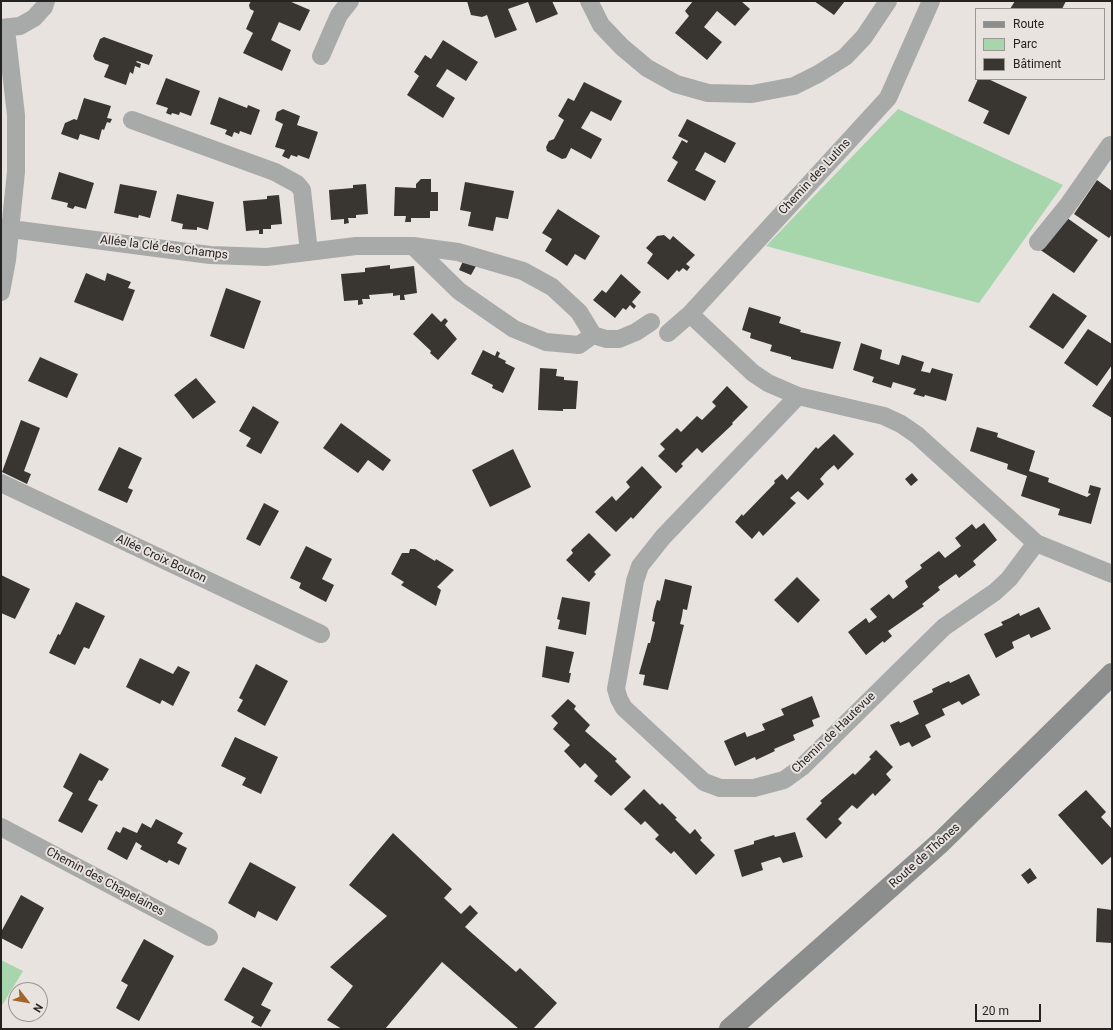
<!DOCTYPE html>
<meta charset="utf-8">
<style>
body{margin:0}
#map{position:relative;width:1113px;height:1030px;overflow:hidden;background:#e8e3df;font-family:Roboto,sans-serif}
canvas{display:block}
.frame{position:absolute;inset:0;border:2px solid #252321;pointer-events:none}
.legend{position:absolute;left:975px;top:8px;width:130px;height:72px;box-sizing:border-box;background:#e8e3df;border:1px solid #9a9693;margin:0;padding:5px 7px;list-style:none;font-size:12px;color:#252321}
.legend li{display:flex;align-items:center;gap:8px;height:20px}
.legend b{width:20px;border:1px solid #9a9693}
.north{position:absolute;left:8px;top:982px;width:40px;height:40px;box-sizing:border-box;background:#e8e3df;border:1px solid #9a9693;border-radius:50%;rotate:121deg;font-size:11px;font-weight:700;line-height:16px;text-align:center;color:#252321}
.north::after{content:'';display:block;margin:auto;width:14px;height:18px;background:#a4652c;clip-path:polygon(50% 0,100% 100%,50% 72%,0 100%)}
.scale{position:absolute;left:975px;top:1004px;width:66px;height:18px;box-sizing:border-box;border:2px solid #252321;border-top:0;padding-left:5px;font-size:12px;line-height:14px;white-space:nowrap;color:#252321;-webkit-text-stroke:3px #e8e3df;paint-order:stroke}
</style>
<div id="map">
<canvas width="1113" height="1030"></canvas>
<div class="frame"></div>
<ul class="legend">
<li><b style="height:5px;background:#8b8e8c"></b>Route</li>
<li><b style="height:11px;background:#a7d5ac"></b>Parc</li>
<li><b style="height:11px;background:#393632"></b>Bâtiment</li>
</ul>
<div class="north">N</div>
<div class="scale">20 m</div>
</div>
<script>
const ctx = document.querySelector('canvas').getContext('2d');
ctx.lineJoin = 'round';
function fill(path, color) {
  ctx.fillStyle = color;
  ctx.fill(path, 'evenodd');
}
function shape(rows) {
  const path = new Path2D();
  for (const r of rows) {
    path.moveTo(r[0], r[1]);
    for (let i = 2; i < r.length; i += 2) path.lineTo(r[i], r[i + 1]);
  }
  return path;
}
function trace(path, color, width, dash) {
  ctx.strokeStyle = color;
  ctx.lineWidth = width;
  ctx.lineCap = dash ? 'butt' : 'round';
  ctx.setLineDash(dash || []);
  ctx.stroke(path);
}
function drawText(font, color, halo, rows, align = 'center') {
  ctx.font = font + ' Roboto,sans-serif';
  ctx.lineWidth = 4;
  ctx.setLineDash([]);
  ctx.textBaseline = 'middle';
  ctx.strokeStyle = halo;
  ctx.fillStyle = color;
  for (const [text, x, y, turn = 0] of rows) {
    ctx.save();
    ctx.translate(x, y);
    ctx.rotate((+turn || 0) * Math.PI / 180);
    ctx.textAlign = isNaN(turn) ? turn : align;
    if (halo) ctx.strokeText(text, 0, 0);
    ctx.fillText(text, 0, 0);
    ctx.restore();
  }
}
const green = shape([
 [898,109,1063,185,979,303,766,246],
 [1,960,23,971,1,1007]
]);
const building = shape([
 [251,1,289,1,310,10,300,31,279,22,271,40,291,50,282,71,243,53,253,33,246,29,254,11,250,9,249,5],
 [467,1,552,1,558,14,536,23,528,2,508,9,517,30,495,38,487,15,482,17,471,15],
 [693,1,741,1,750,9,735,26,717,11,704,27,722,42,707,60,675,33,689,16,685,11],
 [814,1,845,1,834,15],
 [1015,1,1066,1,1062,9,1010,9],
 [104,37,153,55,149,65,137,61,136,62,141,64,140,68,135,66,133,74,130,72,126,85,104,77,109,65,95,60,93,56,100,39],
 [443,40,478,62,466,81,447,69,436,86,455,98,443,118,407,95,419,76,414,72,425,55,431,59],
 [166,78,200,91,191,116,180,112,179,115,172,113,171,115,166,113,168,108,156,104],
 [978,79,988,79,1027,97,1009,135,983,123,989,111,968,101],
 [584,82,622,101,611,121,591,111,581,128,602,139,591,159,571,148,566,158,562,159,547,151,546,147,549,141,554,139,564,120,558,116,568,98,574,101],
 [219,97,247,108,248,105,260,110,251,135,240,131,239,134,234,132,232,137,225,134,227,130,210,124],
 [84,98,111,106,107,118,112,119,110,123,107,122,104,130,102,129,99,140,80,134,78,140,61,134,65,123,74,119,77,120],
 [283,109,300,116,297,125,318,132,309,159,298,155,297,157,291,155,289,159,282,156,285,150,275,147,283,124,275,120,277,112],
 [687,119,736,143,725,163,705,152,695,170,716,181,705,201,667,181,678,162,672,158,682,140,687,143,688,141,678,136],
 [59,172,94,183,86,209,75,206,73,209,67,207,68,203,51,199],
 [421,179,431,179,431,192,438,192,438,211,430,211,430,218,411,218,411,222,405,222,406,216,394,216,395,187,416,188,416,184],
 [1097,180,1112,191,1112,234,1109,238,1074,214],
 [465,182,514,191,508,219,496,217,493,231,468,226,471,212,460,210],
 [120,184,157,191,150,218,139,215,138,218,114,213],
 [366,184,368,214,356,215,356,218,348,218,349,223,344,224,344,219,331,220,329,190,353,188,353,185],
 [177,194,214,202,208,230,197,227,197,230,182,229,183,224,171,221],
 [279,195,282,224,271,225,271,229,263,229,263,234,259,234,259,230,246,231,243,201,267,199,267,196],
 [558,209,600,236,585,260,575,254,567,266,545,251,552,239,542,233],
 [1063,215,1098,240,1074,273,1039,249],
 [664,235,670,240,673,236,695,255,686,264,690,267,687,271,683,268,679,272,677,270,668,280,647,263,653,254,646,248,657,236],
 [463,261,476,266,471,275,459,270],
 [390,265,390,269,414,266,417,293,404,295,405,300,400,300,400,295,393,296,393,293,369,295,370,299,362,299,363,304,358,305,358,300,344,301,341,274,365,272,365,268],
 [86,273,105,281,107,273,131,282,128,288,135,290,123,321,74,302],
 [621,274,641,292,632,302,636,306,634,309,630,305,626,310,623,308,615,318,593,300,602,290,606,293],
 [226,288,261,301,244,349,210,336],
 [1053,293,1087,316,1063,349,1029,327],
 [749,307,781,317,779,323,801,330,800,332,841,342,833,369,791,359,791,357,770,351,772,345,750,338,751,333,742,330],
 [432,313,441,322,445,318,448,321,445,325,457,339,438,360,430,353,431,351,413,334],
 [1088,329,1112,344,1112,365,1097,386,1064,363],
 [861,343,882,350,880,359,899,365,902,355,924,362,921,371,930,373,932,368,953,374,946,401,925,395,924,397,913,394,916,389,893,382,891,388,872,382,874,377,853,370],
 [483,350,495,356,497,351,500,353,498,357,506,361,505,363,515,368,503,393,492,388,493,385,471,374],
 [40,357,78,374,67,398,28,381],
 [540,368,557,369,556,376,564,377,564,380,578,381,576,409,563,409,563,411,538,410],
 [1112,377,1112,418,1092,406],
 [196,378,216,402,193,419,174,395],
 [727,386,748,407,732,423,733,424,702,453,697,448,681,464,683,466,676,473,658,456,665,449,660,444,677,428,681,432,697,416,702,420,716,406,712,402],
 [253,406,279,422,261,454,246,446,251,438,239,431],
 [21,420,40,428,24,471,31,474,27,484,2,472],
 [341,423,391,460,383,471,368,460,358,473,323,448],
 [977,427,998,433,997,437,1035,451,1029,471,1049,478,1048,482,1087,497,1091,494,1088,493,1090,485,1101,488,1091,524,1058,515,1060,509,1021,496,1027,476,1007,469,1008,464,970,451],
 [834,434,854,454,838,470,834,465,826,472,820,479,824,484,808,500,798,491,790,498,796,503,763,536,759,531,752,539,735,522,742,514,743,516,775,483,774,481,782,474,787,480,816,447,818,449],
 [119,447,142,458,128,488,133,490,127,503,98,490],
 [513,449,531,487,490,507,472,470],
 [642,466,662,487,633,519,631,517,616,532,595,512,612,496,616,501,630,487,626,482],
 [912,473,918,480,911,486,905,479],
 [264,503,279,511,260,546,246,539],
 [984,523,997,540,973,561,976,565,959,578,956,574,938,587,940,590,922,604,924,606,888,631,892,636,884,643,883,641,866,655,848,632,866,618,869,623,877,617,870,609,889,594,893,599,908,587,905,581,922,568,920,565,939,551,945,558,961,546,955,538,972,524,976,529],
 [589,533,611,555,594,572,596,574,589,582,566,560,573,553,571,550],
 [306,546,332,559,322,579,334,585,326,602,299,588,301,583,290,578],
 [410,549,415,549,435,561,436,559,454,570,437,587,441,590,436,606,401,585,404,582,391,574,402,553,409,553],
 [1,575,30,589,15,619,1,613],
 [797,577,820,600,798,623,774,600],
 [665,579,692,586,687,610,683,609,682,616,680,624,684,625,668,690,643,685,645,675,639,674,648,643,650,643,655,622,652,621,654,610,657,600,660,601],
 [562,597,590,602,586,635,558,629,560,620,557,619],
 [76,602,105,616,89,649,84,647,75,665,49,653,58,634,60,635],
 [1039,607,1051,629,1031,638,1029,634,1012,642,1014,648,996,658,984,634,1003,625,1001,622,1010,618,1019,613,1020,616],
 [546,646,574,652,569,673,571,673,569,683,542,677],
 [140,658,173,674,178,666,190,672,173,706,162,700,160,704,126,687],
 [256,664,288,681,265,726,237,711,243,700,239,698],
 [969,674,980,695,962,705,959,701,942,709,945,715,925,725,931,737,912,747,909,742,900,746,890,725,899,721,900,723,919,714,913,701,933,692,932,689,949,681,950,683],
 [812,696,820,717,812,720,814,726,793,735,795,740,774,749,775,751,756,760,755,757,735,766,724,741,745,732,747,737,765,730,762,724,784,715,781,709],
 [568,699,576,706,574,709,590,725,585,731,617,759,615,761,631,777,611,796,594,781,598,776,585,763,580,768,564,751,570,745,553,729,558,723,551,716],
 [235,737,278,757,261,794,242,785,246,778,221,766],
 [876,750,893,767,886,774,891,780,875,796,873,793,857,809,852,805,838,819,842,823,826,839,806,819,822,803,820,801,853,773,855,775,871,759,869,757],
 [80,753,109,769,102,781,99,780,88,800,98,805,82,833,58,821,73,793,63,787],
 [644,789,660,805,662,803,677,818,675,819,690,834,695,829,702,838,700,840,715,855,696,875,674,851,671,854,655,839,659,835,645,821,641,825,624,809],
 [1086,790,1106,812,1101,817,1112,829,1112,856,1102,865,1058,815],
 [156,819,183,833,177,843,187,848,179,865,169,860,167,863,140,849,142,846,136,842,127,860,107,849,116,831,120,833,123,827,137,833,142,823,151,828],
 [795,832,803,857,783,863,780,857,761,863,763,870,742,877,734,850,754,844,754,841,774,835,775,837],
 [393,833,452,889,444,898,461,914,470,905,478,913,465,927,516,972,520,968,557,1003,533,1029,519,1029,442,962,385,1029,342,1029,327,1020,353,986,330,967,387,916,349,885],
 [250,862,296,887,277,921,258,911,255,918,228,903],
 [1030,868,1037,878,1028,884,1021,875],
 [21,895,44,908,22,949,1,938,1,932],
 [1097,908,1112,910,1112,943,1096,942],
 [144,939,174,956,139,1021,116,1008,128,985,121,981],
 [243,967,273,983,261,1005,271,1010,261,1027,251,1022,254,1017,224,1000]
]);
const street = shape([
 [589,1,601,25,622,47,647,68,676,84,708,93,752,94,794,86,818,74,845,57,864,37,888,1],
 [1,28,20,26,34,18,44,7,46,1],
 [321,56,339,15,350,1],
 [132,120,275,172,297,184,302,190,309,252],
 [11,229,210,255,267,257,356,246,413,246,459,291,514,329,546,342,579,345,593,335,579,312,552,287,523,271,458,252,413,246],
 [1038,242,1068,205,1110,145,1112,147],
 [1,292,7,260,16,172,16,115,6,29],
 [690,314,753,373,768,383,798,396,884,416,901,424,917,435,1036,543,1112,574],
 [668,333,690,314,888,98,931,1],
 [593,335,606,339,619,339,636,332,651,322],
 [798,396,663,537,640,566,635,581,616,689,619,699,624,708,704,782,720,788,754,788,784,780,802,767,944,627,995,592,1009,579,1036,543],
 [1,483,321,634],
 [1,827,209,937]
]);
const secondary = shape([
 [730,1029,941,842,1112,674]
]);
const streetNames = [
 ["Chemin des Lutins",815,177,-47],
 ["Allée la Clé des Champs",164,248,7],
 ["Allée Croix Bouton",161,559,25],
 ["Chemin de Hautevue",834,733,-44],
 ["Route de Thônes",925,856,-42],
 ["Chemin des Chapelaines",105,882,28]
];
fill(green, '#a7d5ac');
fill(building, '#393632');
trace(street, '#a8aaa9', 18);
trace(secondary, '#8b8e8c', 22);
drawText('12px', '#252321', '#e8e3df', streetNames);
</script>
